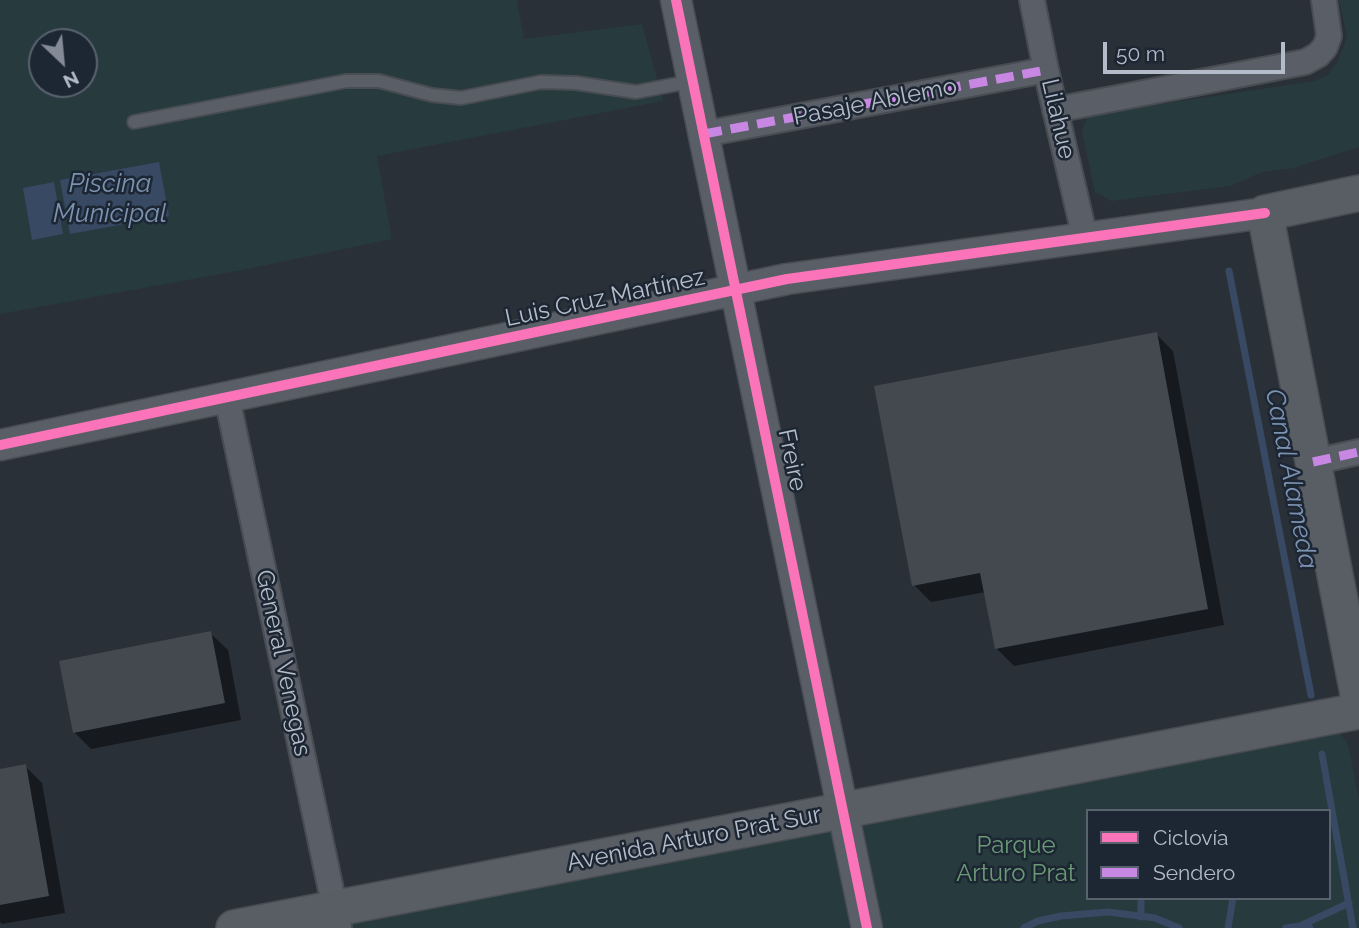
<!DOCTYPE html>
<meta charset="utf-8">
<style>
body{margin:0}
#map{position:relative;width:1359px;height:928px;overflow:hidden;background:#2a3038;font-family:Raleway,sans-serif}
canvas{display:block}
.legend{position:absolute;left:1086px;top:809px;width:245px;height:91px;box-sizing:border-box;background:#1d2633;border:2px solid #59626f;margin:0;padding:9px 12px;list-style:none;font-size:21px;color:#b4bcc9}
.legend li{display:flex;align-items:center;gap:14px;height:35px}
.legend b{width:35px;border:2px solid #59626f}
.north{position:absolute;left:28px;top:28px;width:70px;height:70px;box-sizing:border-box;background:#1d2633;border:2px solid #59626f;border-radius:50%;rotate:154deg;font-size:19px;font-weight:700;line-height:28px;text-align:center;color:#b4bcc9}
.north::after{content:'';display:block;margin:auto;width:24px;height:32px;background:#848b96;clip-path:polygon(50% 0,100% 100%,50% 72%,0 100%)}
.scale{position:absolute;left:1103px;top:42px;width:182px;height:32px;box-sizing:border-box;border:4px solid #b4bcc9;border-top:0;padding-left:9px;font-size:21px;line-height:24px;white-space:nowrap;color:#b4bcc9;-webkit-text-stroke:5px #1d2633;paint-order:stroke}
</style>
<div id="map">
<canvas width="1359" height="928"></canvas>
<ul class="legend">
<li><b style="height:9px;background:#fb73b8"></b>Ciclovía</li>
<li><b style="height:9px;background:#c787e3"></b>Sendero</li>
</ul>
<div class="north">N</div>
<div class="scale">50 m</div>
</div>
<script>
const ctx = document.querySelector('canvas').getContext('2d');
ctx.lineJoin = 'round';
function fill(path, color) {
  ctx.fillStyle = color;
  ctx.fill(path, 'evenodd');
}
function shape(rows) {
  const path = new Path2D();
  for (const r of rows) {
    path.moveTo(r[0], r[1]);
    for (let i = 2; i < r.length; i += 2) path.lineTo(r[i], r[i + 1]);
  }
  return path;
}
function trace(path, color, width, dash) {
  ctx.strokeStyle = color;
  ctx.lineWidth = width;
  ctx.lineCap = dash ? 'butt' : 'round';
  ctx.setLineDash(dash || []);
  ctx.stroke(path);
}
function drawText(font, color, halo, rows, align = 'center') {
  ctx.font = font + ' Raleway,sans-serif';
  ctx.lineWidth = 5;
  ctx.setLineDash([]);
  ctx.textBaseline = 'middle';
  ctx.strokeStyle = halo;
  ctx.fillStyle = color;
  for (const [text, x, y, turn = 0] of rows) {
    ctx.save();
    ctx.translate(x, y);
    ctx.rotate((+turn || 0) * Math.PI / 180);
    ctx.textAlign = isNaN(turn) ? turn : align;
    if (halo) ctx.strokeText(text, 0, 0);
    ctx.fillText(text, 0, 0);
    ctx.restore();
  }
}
const green = shape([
 [0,0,517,0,524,39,642,24,663,101,377,156,392,239,237,271,0,314],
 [42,42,84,42,84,84,42,84],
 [1339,0,1359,0,1359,147,1293,168,1262,172,1230,186,1112,201,1095,192,1082,132,1088,115,1315,81,1328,75,1338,61,1347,38],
 [1331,729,1340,733,1348,744,1359,799,1359,928,308,928],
 [1088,811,1329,811,1329,898,1088,898]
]);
const water = shape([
 [159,162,169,216,70,234,60,180],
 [54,182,63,234,32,240,23,188]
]);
const shadow = shape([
 [1156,334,1173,351,1224,625,1014,666,997,649,986,592,931,602,914,585],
 [210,633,228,650,241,720,91,749,74,732],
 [25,766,42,783,65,913,2,924,0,922,0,771]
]);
const stream = shape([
 [1229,271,1311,695],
 [1322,754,1353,928],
 [1141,898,1141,917],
 [1300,926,1349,903],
 [1024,928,1038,921,1061,916,1108,912,1155,918,1179,928],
 [1228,928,1233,898],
 [1286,928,1300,926,1310,928]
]);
const building = shape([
 [1157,332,1208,609,995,649,980,573,912,586,874,386],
 [211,631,225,703,73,733,59,661],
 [26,764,49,896,0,905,0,769]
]);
const service = shape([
 [134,122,346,81,379,81,432,95,461,98,541,82,576,83,636,92,693,81]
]);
const minor = shape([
 [1032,0,1046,70,1085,238],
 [1055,110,1305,62,1318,55,1325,47,1329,36,1324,0],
 [704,134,1046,70],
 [227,398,339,928],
 [1313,462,1359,452]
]);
const tertiary = shape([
 [676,0,867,928],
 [0,445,787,279,1265,213]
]);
const secondary = shape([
 [1359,193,1265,213,1359,699],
 [234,928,1359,711]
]);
const quiet = shape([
 [704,134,1046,70],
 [1313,462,1359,452]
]);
const cycleway = shape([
 [676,0,867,928],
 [0,445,787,279,1265,213]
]);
const streetNames = [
 ["Pasaje Ablemo",875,102,-11],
 ["Lilahue",1058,119,77],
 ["Luis Cruz Martínez",605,298,-12],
 ["Freire",792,460,78],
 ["General Venegas",283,663,78],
 ["Avenida Arturo Prat Sur",694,839,-11]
];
const parkNames = [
 ["Parque",1016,846],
 ["Arturo Prat",1016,874]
];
const waterNames = [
 ["Piscina",110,184],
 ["Municipal",110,214],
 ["Canal Alameda",1291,479,79]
];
fill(green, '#273a3e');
fill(water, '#384963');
fill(shadow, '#0007');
trace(stream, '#384963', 7);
fill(building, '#444950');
trace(service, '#484c53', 16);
trace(minor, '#484c53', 28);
trace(tertiary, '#484c53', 33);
trace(secondary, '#484c53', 38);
trace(service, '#5a5e66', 12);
trace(minor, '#5a5e66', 24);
trace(tertiary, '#5a5e66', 30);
trace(secondary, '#595d64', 35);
trace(quiet, '#c787e3', 9, [18, 9]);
trace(cycleway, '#fb73b8', 10);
drawText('24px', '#b4bcc9', '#1d2633', streetNames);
drawText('24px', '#6b9a76', '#1d2633', parkNames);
drawText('italic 26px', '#7c92b1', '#1d2633', waterNames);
</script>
